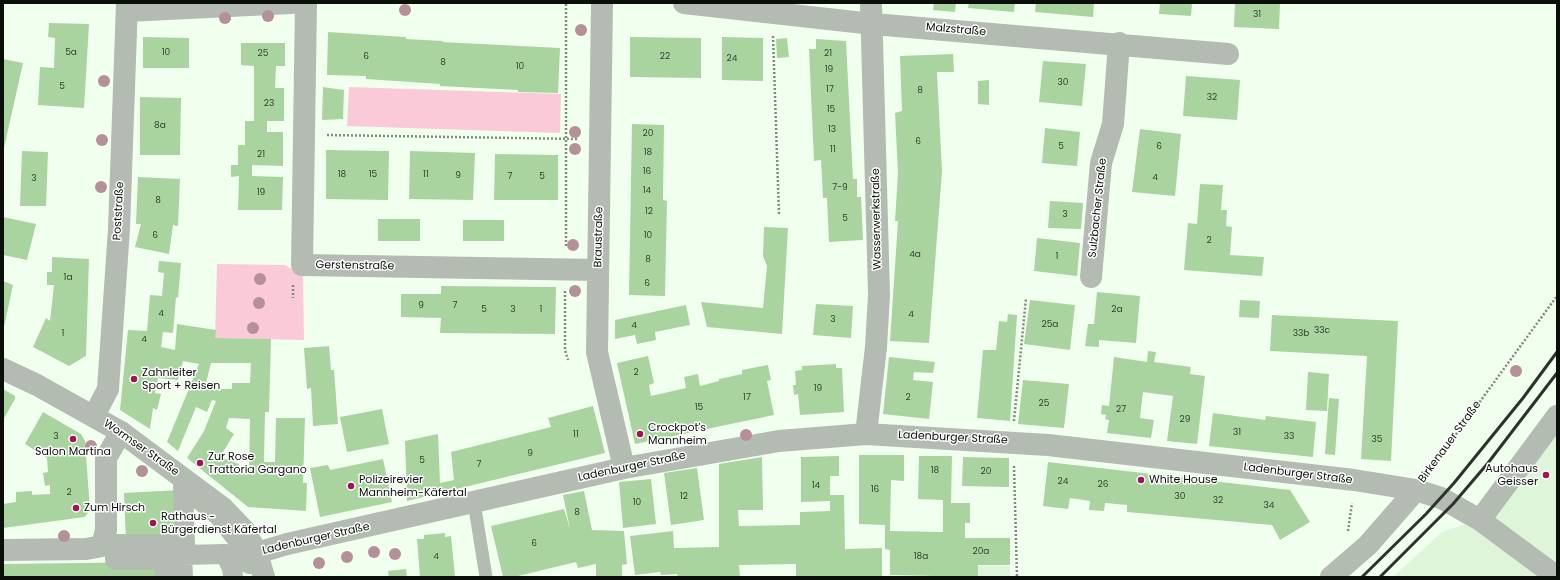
<!DOCTYPE html>
<meta charset="utf-8">
<style>
body{margin:0}
#map{position:relative;width:1560px;height:580px;overflow:hidden;background:#f1ffee;font-family:Poppins,sans-serif}
canvas{display:block}
.frame{position:absolute;inset:0;border:4px solid #0a1009;pointer-events:none}
</style>
<div id="map">
<canvas width="1560" height="580"></canvas>
<div class="frame"></div>
</div>
<script>
const ctx = document.querySelector('canvas').getContext('2d');
ctx.lineJoin = 'round';
function fill(path, color) {
  ctx.fillStyle = color;
  ctx.fill(path, 'evenodd');
}
function shape(rows) {
  const path = new Path2D();
  for (const r of rows) {
    path.moveTo(r[0], r[1]);
    for (let i = 2; i < r.length; i += 2) path.lineTo(r[i], r[i + 1]);
  }
  return path;
}
function trace(path, color, width, dash) {
  ctx.strokeStyle = color;
  ctx.lineWidth = width;
  ctx.lineCap = dash ? 'butt' : 'round';
  ctx.setLineDash(dash || []);
  ctx.stroke(path);
}
function drawText(font, color, halo, rows, align = 'center') {
  ctx.font = font + ' Poppins,sans-serif';
  ctx.lineWidth = 3;
  ctx.setLineDash([]);
  ctx.textBaseline = 'middle';
  ctx.strokeStyle = halo;
  ctx.fillStyle = color;
  for (const [text, x, y, turn = 0] of rows) {
    ctx.save();
    ctx.translate(x, y);
    ctx.rotate((+turn || 0) * Math.PI / 180);
    ctx.textAlign = isNaN(turn) ? turn : align;
    if (halo) ctx.strokeText(text, 0, 0);
    ctx.fillText(text, 0, 0);
    ctx.restore();
  }
}
const built = shape([
 [1557,424,1557,577,1393,577,1442,532,1491,515],
 [951,565,1010,566,1010,577,951,577]
]);
const green = shape([
 [349,87,561,94,560,133,347,126],
 [217,264,285,265,303,276,304,340,215,338]
]);
const building = shape([
 [934,3,956,3,955,12,933,10],
 [969,3,1015,3,1014,12,968,8],
 [1036,3,1094,3,1093,17,1035,12],
 [1160,3,1192,3,1191,16,1159,14],
 [1235,3,1280,3,1279,29,1234,27],
 [49,23,89,24,84,108,38,105,40,67,54,68,55,38,48,37],
 [328,32,406,37,406,39,443,41,442,42,560,48,558,93,518,92,518,90,440,86,440,84,366,79,366,76,327,75],
 [143,37,189,38,189,68,143,68],
 [630,37,701,38,701,78,630,77],
 [722,37,763,38,763,81,722,80],
 [787,38,789,57,777,58,776,39],
 [816,39,846,41,853,179,857,179,857,197,861,197,863,240,829,242,827,198,823,198,821,160,814,161,809,49,816,49],
 [241,43,285,43,285,66,276,66,275,88,284,88,284,121,267,121,267,132,283,132,283,166,252,165,252,176,283,177,282,210,238,210,239,176,231,177,231,165,238,165,238,145,245,145,245,121,254,121,254,66,241,65],
 [953,54,954,72,937,72,942,171,929,343,890,341,898,221,895,221,898,173,895,113,902,111,900,56],
 [3,59,23,63,4,148,3,148],
 [1043,61,1086,64,1082,106,1039,102],
 [1186,76,1240,80,1237,120,1183,116],
 [989,80,989,105,978,104,978,81],
 [323,87,344,90,343,119,322,120],
 [140,97,181,98,180,155,140,155],
 [632,124,664,125,663,200,667,201,665,296,629,295],
 [1045,128,1080,132,1077,166,1042,163],
 [1140,129,1181,134,1175,196,1132,192],
 [326,150,389,151,388,200,326,199],
 [22,151,48,152,46,206,20,206],
 [410,151,475,153,473,200,409,199],
 [495,154,558,155,558,200,494,200],
 [138,177,180,179,178,226,173,225,169,254,135,247,141,224,136,224],
 [1200,184,1223,185,1221,210,1227,210,1226,226,1232,227,1230,255,1264,257,1262,276,1184,270,1188,223,1197,224],
 [1050,201,1083,203,1081,229,1048,228],
 [3,217,36,224,27,260,3,255],
 [378,219,420,219,420,241,378,241],
 [463,220,504,220,504,241,463,241],
 [764,227,788,228,782,334,707,327,701,302,763,308,767,266,763,256],
 [1037,238,1080,243,1077,276,1034,271],
 [52,257,89,259,86,356,69,366,33,347,46,318,50,321,54,285,47,285,47,272,52,272],
 [159,261,181,263,178,298,176,297,173,333,163,332,161,347,175,350,177,324,216,330,215,338,271,339,269,412,265,412,264,462,275,462,276,418,305,418,303,483,307,483,306,511,248,507,187,458,204,431,216,401,212,400,207,412,196,407,178,451,167,442,199,364,183,361,178,380,158,378,155,393,161,394,157,410,153,408,150,429,120,410,128,330,147,331,150,295,162,296,164,273,158,272],
 [211,363,251,363,250,383,232,383,232,389,221,389,206,383],
 [229,418,250,419,249,474,237,469,239,464,220,457,234,434,226,428],
 [3,281,13,285,4,327,3,327],
 [441,286,556,287,555,334,440,333,441,318,401,317,401,294,441,294],
 [1097,292,1140,296,1136,343,1099,340,1099,347,1085,346,1088,324,1094,324],
 [1030,300,1075,305,1070,350,1024,344],
 [1240,300,1260,301,1259,318,1239,317],
 [816,304,853,306,851,338,813,335],
 [686,305,690,325,655,332,656,340,637,344,635,335,615,339,615,320],
 [1008,314,1017,315,1010,421,977,418,983,350,996,350,999,321,1007,322],
 [1272,315,1398,321,1391,461,1361,459,1367,356,1270,351],
 [329,346,331,370,334,370,338,424,313,426,311,388,307,389,304,348],
 [1148,351,1156,352,1154,362,1191,367,1190,374,1205,376,1197,444,1167,441,1173,396,1143,392,1140,418,1154,420,1151,438,1107,433,1109,420,1105,419,1106,415,1101,414,1102,405,1109,406,1114,357,1147,362],
 [648,356,654,383,649,385,651,396,686,388,684,377,698,374,700,386,719,381,719,379,742,374,742,370,768,365,771,380,767,381,774,415,635,444,617,363],
 [889,357,935,362,933,373,914,372,913,380,933,382,929,419,883,414],
 [836,364,836,368,842,368,844,412,800,415,798,394,794,395,793,385,796,385,795,371,802,370,802,366],
 [1308,372,1329,374,1327,411,1306,410],
 [1023,380,1069,384,1064,428,1018,424],
 [3,389,15,396,15,399,3,420],
 [1329,398,1339,399,1335,455,1325,454],
 [593,406,605,453,407,501,405,441,438,434,440,483,454,480,451,452,551,427,548,418],
 [382,409,389,444,347,452,340,417],
 [43,412,81,434,85,441,90,510,85,517,3,528,3,504,16,502,16,492,32,491,32,495,50,494,50,485,45,486,43,473,48,472,47,458,25,444],
 [1213,413,1265,420,1266,416,1316,422,1313,457,1209,446],
 [859,455,904,455,904,481,891,480,890,531,943,532,943,500,918,499,919,456,952,456,951,503,970,503,970,523,965,523,965,538,1010,538,1010,565,978,565,978,577,890,575,890,550,885,549,885,525,859,524],
 [839,456,839,476,830,476,830,495,844,495,845,549,882,548,882,577,796,577,796,564,739,565,740,577,678,577,677,574,661,575,660,572,635,575,630,536,673,531,674,548,719,547,719,464,762,457,763,510,738,510,739,526,800,525,800,512,830,511,830,501,801,502,801,457],
 [963,457,1009,458,1009,487,962,486],
 [383,459,392,502,320,517,310,468,328,465,330,470],
 [1048,462,1290,490,1310,522,1280,540,1272,525,1127,512,1127,505,1105,503,1104,511,1089,510,1090,501,1070,498,1068,509,1043,506],
 [697,468,704,520,671,525,664,473],
 [651,479,656,524,623,528,619,482],
 [180,490,182,540,126,542,124,493],
 [584,491,592,530,624,531,627,564,622,565,622,577,596,577,596,564,578,568,576,562,514,577,503,577,491,526,564,509,570,529,563,495],
 [445,533,445,537,451,536,455,576,420,577,417,539,424,539,424,535],
 [161,562,162,577,3,577,3,564],
 [406,569,407,577,389,577,388,571]
]);
const path = shape([
 [773,36,779,215],
 [327,135,578,139],
 [566,246,566,3],
 [293,285,293,298],
 [565,291,565,350,568,360],
 [1014,421,1026,298],
 [1014,466,1017,577],
 [1430,470,1557,296],
 [1348,531,1352,503]
]);
const service = shape([
 [474,502,486,577]
]);
const pedestrian = shape([
 [165,577,164,560,115,560,115,551,117,544,185,544,183,486,219,516,240,543,249,564],
 [183,577,182,555,225,554,232,568,233,577]
]);
const minor = shape([
 [306,3,302,265,598,270],
 [602,3,597,352,624,468],
 [684,3,873,24,1228,54],
 [127,11,291,3],
 [1091,277,1101,163,1113,124,1119,43],
 [94,416,108,389,119,229,127,3],
 [866,434,876,347,879,295,871,3],
 [1480,520,1557,416],
 [3,550,86,549,102,546,106,530,106,458,121,432],
 [257,553,287,544,624,468,779,441,866,434,1048,445,1354,480,1416,490,1441,498,1480,520,1557,577],
 [1331,577,1368,545,1416,490]
]);
const tertiary = shape([
 [3,369,37,385,121,432,223,508,245,531,257,553,264,577]
]);
const rail = shape([
 [1362,577,1426,514,1454,483,1523,398,1557,352],
 [1380,577,1453,504,1488,463,1557,373]
]);
const trees = [
 [405,10],
 [268,16],
 [225,18],
 [581,30],
 [104,81],
 [575,132],
 [102,140],
 [575,149],
 [101,187],
 [573,245],
 [260,279],
 [575,291],
 [259,303],
 [253,328],
 [1516,371],
 [746,435],
 [91,446],
 [142,471],
 [64,536],
 [374,552],
 [395,554],
 [347,557],
 [319,563]
];
const markers = [
 [134,379,4,"#a21258"],
 [640,434,4,"#a21258"],
 [73,439,4,"#a21258"],
 [200,463,4,"#a21258"],
 [1546,475,4,"#a21258"],
 [1141,480,4,"#a21258"],
 [351,486,4,"#a21258"],
 [76,508,4,"#a21258"],
 [153,523,4,"#a21258"]
];
const numberNames = [
 ["31",1257,15],
 ["5a",71,53],
 ["10",166,53],
 ["25",263,54],
 ["21",828,54],
 ["6",366,57],
 ["22",665,57],
 ["24",732,59],
 ["8",443,63],
 ["10",520,67],
 ["19",829,70],
 ["30",1063,83],
 ["5",62,87],
 ["17",830,90],
 ["8",920,91],
 ["32",1212,98],
 ["23",269,104],
 ["15",831,110],
 ["8a",160,126],
 ["13",832,130],
 ["20",648,134],
 ["6",918,142],
 ["5",1061,147],
 ["6",1159,147],
 ["11",833,150],
 ["18",648,153],
 ["21",261,155],
 ["16",647,172],
 ["18",342,175],
 ["15",373,175],
 ["11",426,175],
 ["9",458,176],
 ["7",510,177],
 ["5",542,177],
 ["4",1155,178],
 ["3",34,179],
 ["7-9",840,188],
 ["14",647,191],
 ["19",261,193],
 ["8",158,201],
 ["12",649,212],
 ["3",1065,215],
 ["5",845,219],
 ["6",155,236],
 ["10",648,236],
 ["2",1209,241],
 ["4a",915,255],
 ["1",1057,257],
 ["8",648,260],
 ["1a",68,278],
 ["6",647,284],
 ["9",421,306],
 ["7",455,306],
 ["5",484,310],
 ["3",513,310],
 ["1",541,310],
 ["2a",1117,310],
 ["4",161,314],
 ["4",911,315],
 ["3",833,320],
 ["25a",1050,325],
 ["4",634,326],
 ["33c",1322,331],
 ["1",63,334],
 ["33b",1301,334],
 ["4",144,340],
 ["2",636,373],
 ["19",818,389],
 ["17",747,398],
 ["2",908,398],
 ["25",1044,404],
 ["15",699,408],
 ["27",1121,410],
 ["29",1185,420],
 ["31",1237,433],
 ["11",576,435],
 ["3",56,437],
 ["33",1289,437],
 ["35",1377,440],
 ["9",530,454],
 ["5",422,461],
 ["7",479,465],
 ["18",935,471],
 ["20",986,472],
 ["24",1063,482],
 ["26",1103,485],
 ["14",816,486],
 ["16",875,490],
 ["2",69,493],
 ["12",684,497],
 ["30",1180,497],
 ["32",1218,501],
 ["10",637,503],
 ["34",1269,506],
 ["8",577,513],
 ["6",534,544],
 ["20a",981,552],
 ["4",436,557],
 ["18a",921,557]
];
const streetNames = [
 ["Malzstraße",956,30,5],
 ["Sulzbacher Straße",1098,208,-84],
 ["Poststraße",119,211,-87],
 ["Wasserwerkstraße",877,219,-91],
 ["Braustraße",599,237,-89],
 ["Gerstenstraße",355,266,1],
 ["Ladenburger Straße",953,438,3],
 ["Birkenauer Straße",1450,442,-54],
 ["Wormser Straße",141,448,35],
 ["Ladenburger Straße",632,467,-12],
 ["Ladenburger Straße",1298,474,7],
 ["Ladenburger Straße",316,539,-13]
];
const poiNames = [
 ["Zahnleiter",142,373],
 ["Sport + Reisen",142,386],
 ["Crockpot's",648,428],
 ["Mannheim",648,441],
 ["Salon Martina",73,452,"center"],
 ["Zur Rose",208,457],
 ["Trattoria Gargano",208,470],
 ["Autohaus",1538,469,"right"],
 ["Geisser",1538,482,"right"],
 ["Polizeirevier",359,480],
 ["Mannheim-Käfertal",359,493],
 ["White House",1149,480],
 ["Zum Hirsch",84,508],
 ["Rathaus -",161,517],
 ["Bürgerdienst Käfertal",161,530]
];
fill(built, '#dff5da');
fill(green, '#fbcad8');
fill(building, '#a9d4a0');
trace(path, '#808a7e', 2.5, [2, 2]);
trace(service, '#b4bbb2', 13);
trace(pedestrian, '#b4bbb2', 20);
trace(minor, '#b4bbb2', 22);
trace(tertiary, '#b4bbb2', 22);
trace(rail, '#2b332a', 3);
ctx.fillStyle = '#b69099';
for (const [x, y] of trees) {
  ctx.beginPath();
  ctx.arc(x, y, 6, 0, 2 * Math.PI);
  ctx.fill();
}
for (const [x, y, r, color] of markers) {
  const dot = new Path2D();
  dot.arc(x, y, r, 0, 2 * Math.PI);
  ctx.fillStyle = color;
  ctx.fill(dot);
  trace(dot, '#fff', 1.5);
}
drawText('9px', '#32412f', null, numberNames);
drawText('11px', '#0a1009', '#fff', streetNames);
drawText('11px', '#0a1009', '#fff', poiNames, 'left');
</script>
